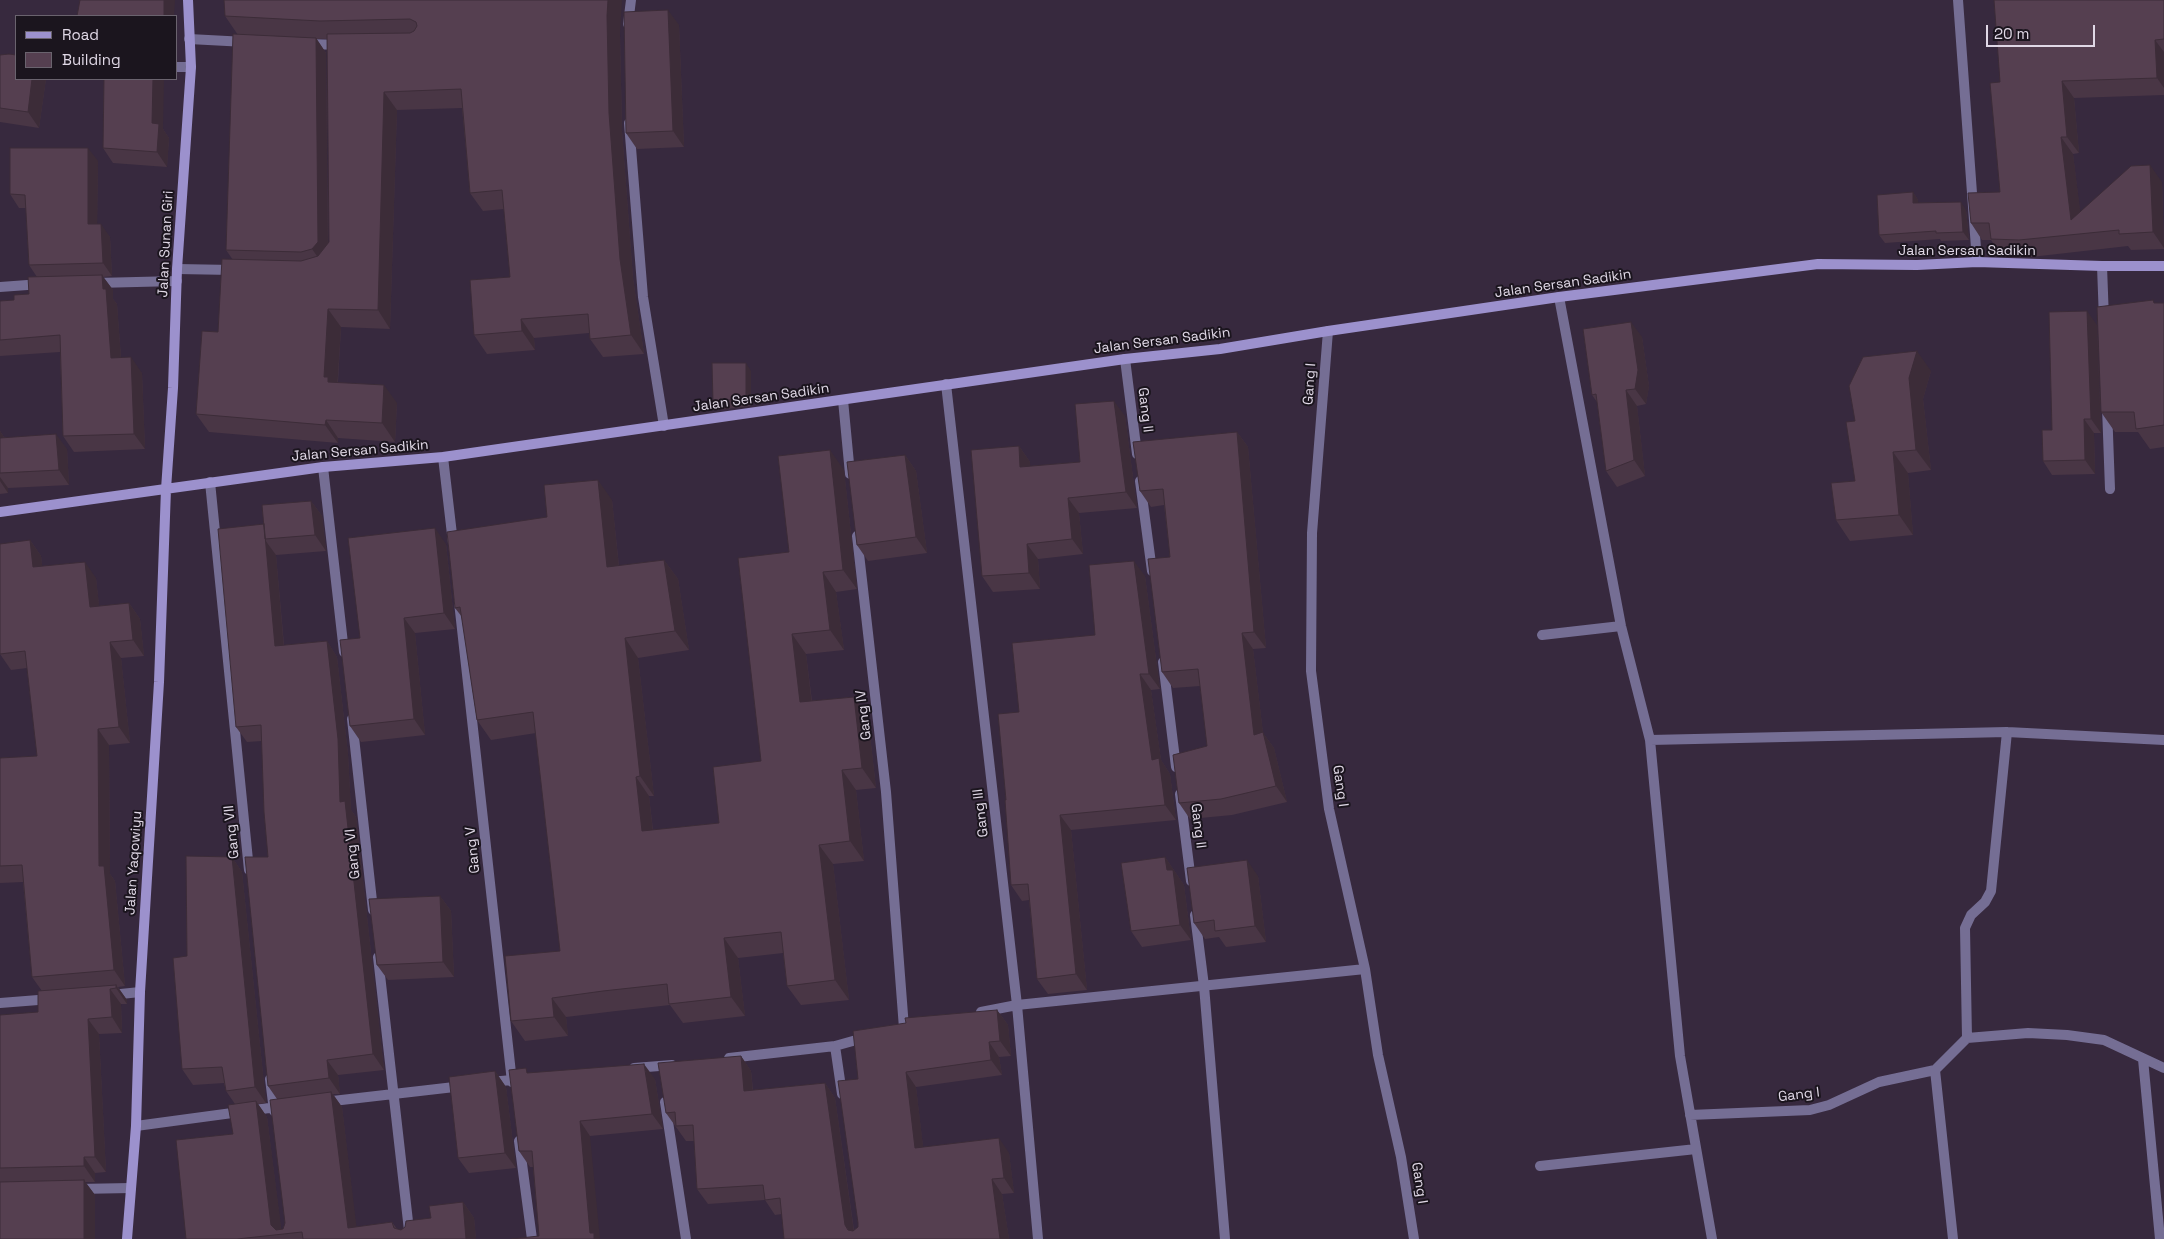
<!DOCTYPE html>
<style>
body{margin:0}
#map{position:relative;width:2164px;height:1239px;overflow:hidden;background:#37293e;font-family:"Space Grotesk",sans-serif}
canvas{display:block}
.legend{position:absolute;left:15px;top:15px;width:162px;height:65px;box-sizing:border-box;background:#1b151e;border:1px solid #6a636e;margin:0;padding:6px 9px;list-style:none;font-size:15px;color:#e0d8e6}
.legend li{display:flex;align-items:center;gap:10px;height:25px}
.legend b{width:25px;border:1px solid #6a636e}
.scale{position:absolute;left:1986px;top:25px;width:109px;height:22px;box-sizing:border-box;border:2px solid #e0d8e6;border-top:0;padding-left:6px;font-size:15px;line-height:18px;white-space:nowrap;color:#e0d8e6;-webkit-text-stroke:4px #1b151e;paint-order:stroke}
</style>
<div id="map">
<canvas width="2164" height="1239"></canvas>
<ul class="legend">
<li><b style="height:6px;background:#9c91cd"></b>Road</li>
<li><b style="height:14px;background:#553f50"></b>Building</li>
</ul>
<div class="scale">20 m</div>
</div>
<script>
const ctx = document.querySelector('canvas').getContext('2d');
ctx.lineJoin = 'round';
function shape(rows) {
  const path = new Path2D();
  for (const r of rows) {
    path.moveTo(r[0], r[1]);
    for (let i = 2; i < r.length; i += 2) path.lineTo(r[i], r[i + 1]);
  }
  return path;
}
function trace(path, color, width, dash) {
  ctx.strokeStyle = color;
  ctx.lineWidth = width;
  ctx.lineCap = dash ? 'butt' : 'round';
  ctx.setLineDash(dash || []);
  ctx.stroke(path);
}
function fill(path, color) {
  ctx.fillStyle = color;
  ctx.fill(path, 'evenodd');
}
function drawText(font, color, halo, rows, align = 'center') {
  ctx.font = font + ' "Space Grotesk",sans-serif';
  ctx.lineWidth = 4;
  ctx.setLineDash([]);
  ctx.textBaseline = 'middle';
  ctx.strokeStyle = halo;
  ctx.fillStyle = color;
  for (const [text, x, y, turn = 0] of rows) {
    ctx.save();
    ctx.translate(x, y);
    ctx.rotate((+turn || 0) * Math.PI / 180);
    ctx.textAlign = isNaN(turn) ? turn : align;
    if (halo) ctx.strokeText(text, 0, 0);
    ctx.fillText(text, 0, 0);
    ctx.restore();
  }
}
const street = shape([
 [1958,0,1977,262],
 [628,24,631,0],
 [189,39,246,42],
 [308,44,341,45],
 [176,67,191,67],
 [629,123,643,297,664,426],
 [2102,266,2104,320],
 [177,269,233,270],
 [96,283,177,281],
 [0,287,41,284],
 [1559,297,1621,626,1650,740,1680,1056,1712,1239],
 [1328,331,1312,533,1311,671,1329,809,1365,969,1378,1055,1401,1157,1414,1239],
 [1125,359,1137,454],
 [946,384,1017,1005,1038,1239],
 [843,400,850,474],
 [2107,407,2110,489],
 [443,457,453,543],
 [323,467,344,652],
 [1140,481,1152,571],
 [210,482,249,870],
 [857,536,886,792,904,1028],
 [459,602,512,1082],
 [1542,635,1621,626],
 [1163,662,1176,767],
 [352,719,373,910],
 [1650,740,2007,732,2164,740],
 [1180,794,1191,881],
 [1195,915,1204,986,1225,1239],
 [378,957,410,1239],
 [111,995,140,992],
 [0,1003,51,999],
 [981,1012,1017,1005,1365,969],
 [1967,1038,1965,928,1971,915,1985,902,1991,891,2007,732],
 [835,1046,842,1094],
 [729,1058,835,1046,867,1037],
 [2143,1059,2160,1239],
 [634,1068,672,1065],
 [270,1079,274,1111],
 [490,1082,523,1079],
 [324,1102,463,1086],
 [665,1102,686,1239],
 [1690,1115,1810,1110,1829,1105,1879,1082,1935,1070],
 [136,1126,284,1106],
 [519,1141,532,1239],
 [1540,1166,1696,1149],
 [77,1189,131,1188],
 [1953,1239,1935,1070,1967,1038,2028,1033,2067,1035,2104,1040,2164,1068]
]);
const secondary = shape([
 [0,512,323,467,443,457,1125,359,1220,349,1328,331,1559,297,1818,264,1917,265,1977,262,2102,266,2164,266],
 [127,1239,136,1126,140,992,159,682,166,489,173,388,177,269,191,67,188,0]
]);
const wall = shape([
 [224,0,620,34,622,131,633,278,644,354,603,357,590,339,589,333,534,338,535,350,487,354,474,335,510,277,504,209,483,211,470,193,462,108,397,110,390,329,341,327,338,382,397,403,395,442,338,438,338,443,209,432,196,414,218,332,233,260,226,250,316,38,326,53,328,243,329,242,327,39,238,35,225,16],
 [2164,0,2164,95,2074,98,2079,153,2073,154,2080,212,2162,182,2164,249,2131,250,2128,246,2031,257,2002,256,1991,240,1982,240,1971,223,2000,192,2000,82],
 [679,25,684,147,637,149,626,133],
 [0,55,16,79,46,79,39,128,0,122],
 [163,129,169,138,167,167,113,163,103,148],
 [98,161,97,224,110,237,112,276,103,277,113,290,113,299,117,304,121,358,142,373,145,449,74,452,63,436,60,352,0,356,0,301,14,300,29,294,37,277,29,265,26,208,19,208,10,194],
 [1913,192,1918,200,1918,203,1966,210,1969,240,1941,241,1940,239,1885,243,1879,235],
 [2156,303,2164,303,2164,447,2150,449,2138,432,2115,432,2101,412],
 [2097,325,2101,433,2094,433,2095,474,2052,475,2043,461],
 [1642,337,1649,386,1646,404,1637,406,1645,476,1617,487,1606,471,1597,402,1592,395],
 [751,371,751,406,718,410,713,402],
 [1931,371,1923,399,1931,470,1908,473,1913,535,1850,541,1836,520,1855,481,1855,421],
 [1125,416,1137,508,1079,513,1083,554,1038,559,1040,589,993,592,982,576,1019,446,1030,462,1030,466,1080,462],
 [0,431,4,437,67,449,69,485,8,488,8,493,0,494],
 [1237,432,1248,447,1266,648,1253,649,1263,733,1274,748,1287,802,1232,815,1190,819,1179,803,1207,746,1200,686,1173,688,1162,672,1170,557,1164,505,1151,507,1140,491],
 [905,455,916,471,927,553,868,561,857,545],
 [844,470,857,589,836,592,844,650,806,654,812,701,854,697,868,717,876,788,856,790,864,861,833,864,849,1000,801,1005,787,986,783,953,738,958,745,1016,683,1023,670,1005,616,1011,566,1017,568,1036,525,1041,511,1021,560,951,536,733,491,740,477,720,462,617,455,608,547,517,612,500,619,566,664,560,678,579,689,650,638,658,654,796,649,796,653,830,719,823,761,761,789,552],
 [311,501,322,516,326,551,276,555,284,645,327,641,337,657,348,754,351,810,356,817,384,1070,338,1075,340,1094,333,1094,342,1107,356,1227,392,1222,397,1229,401,1230,431,1218,463,1202,474,1218,476,1239,186,1239,233,1134,235,1104,226,1091,224,1083,193,1085,182,1069,187,956,232,857,242,872,266,1103,258,1104,267,1117,281,1229,283,1229,285,1223,277,1099,268,1086,268,857,262,741,247,742,236,727,264,524],
 [30,540,41,556,42,566,96,578,99,606,129,603,140,619,144,656,121,658,130,743,109,745,110,874,115,881,125,986,118,987,127,1000,127,1004,121,1004,122,1033,99,1034,106,1172,95,1173,95,1182,85,1182,95,1195,95,1239,0,1239,0,1015,38,1012,42,991,32,977,23,882,0,883,0,758,37,756,27,668,11,670,0,654],
 [446,544,455,629,415,633,425,735,361,742,350,726,360,638],
 [1145,576,1160,689,1151,690,1161,760,1170,774,1176,820,1071,830,1087,990,1048,994,1037,979,1029,900,1022,901,1011,885,1006,800,1019,712,1095,635],
 [1165,857,1184,885,1191,940,1142,947,1131,931],
 [1258,876,1266,942,1226,947,1219,937,1205,939,1194,923],
 [440,896,451,911,454,977,388,980,377,965],
 [997,1010,1008,1025,1011,1056,999,1057,1002,1075,916,1087,923,1147,1009,1153,1014,1193,1002,1194,1009,1239,784,1239,782,1214,775,1215,765,1200,708,1204,697,1189,694,1141,686,1141,666,1113,741,1056,751,1071,753,1090,825,1083,835,1098,854,1230,858,1227,858,1079],
 [495,1071,506,1087,516,1168,469,1173,458,1158],
 [529,1073,655,1079,663,1129,590,1136,539,1236,533,1167,530,1167,519,1151]
]);
const shadedWall = shape([
 [164,0,175,0,174,16,164,16],
 [608,0,622,0,620,34,622,131,633,278,644,354,631,335,620,259,609,113,607,16],
 [668,10,679,25,684,147,673,131],
 [316,38,326,53,328,256,322,263,312,249],
 [2155,40,2164,52,2164,88,2157,78],
 [32,79,46,79,39,128,28,112],
 [153,79,164,79,163,129,169,138,167,167,157,152,152,123],
 [2062,81,2074,98,2079,153,2067,137],
 [384,92,397,110,390,329,378,310],
 [2061,137,2073,154,2083,233,2071,220],
 [88,148,98,161,97,238,88,224],
 [2150,165,2162,182,2164,248,2153,232],
 [1913,192,1918,200,1919,211,1913,203],
 [1961,202,1966,210,1969,240,1963,232],
 [101,224,110,237,112,276,103,263],
 [102,275,113,290,113,299,117,304,122,373,111,358,103,289],
 [328,309,341,327,337,390,324,377],
 [2087,311,2097,325,2101,433,2091,419],
 [521,319,534,338,535,350,522,331],
 [1631,322,1642,337,1649,386,1646,404,1635,389],
 [1917,351,1931,371,1923,399,1931,470,1916,450,1909,378],
 [131,357,142,373,145,449,134,434],
 [746,363,751,371,751,406,746,398],
 [384,385,397,403,395,442,382,423],
 [1626,390,1637,406,1645,476,1634,460],
 [1114,401,1125,416,1137,508,1126,492],
 [2084,419,2094,433,2095,474,2085,460],
 [326,420,338,438,338,443,325,425],
 [0,431,4,437,5,453,0,446],
 [1237,432,1248,447,1266,648,1254,632],
 [56,434,67,449,69,485,59,470],
 [1019,446,1030,462,1031,483,1020,467],
 [830,450,844,470,857,589,843,570],
 [1893,452,1908,473,1913,535,1899,515],
 [905,455,916,471,927,553,916,537],
 [0,477,8,488,8,493,0,481],
 [598,480,612,500,621,587,607,567],
 [1068,498,1079,513,1083,554,1072,539],
 [311,501,322,516,326,551,315,535],
 [435,528,446,544,455,629,444,613],
 [30,540,41,556,44,583,33,567],
 [265,540,276,555,285,661,275,646],
 [1027,544,1038,559,1040,589,1029,573],
 [664,560,678,579,689,650,675,631],
 [1134,561,1145,576,1160,689,1149,674],
 [85,562,96,578,101,623,90,607],
 [823,572,836,592,844,650,830,630],
 [129,603,140,619,144,656,133,640],
 [404,618,415,633,425,735,414,719],
 [1242,633,1253,649,1263,733,1274,748,1287,802,1276,786,1254,735],
 [792,634,806,654,814,722,800,702],
 [625,638,638,658,654,796,640,776],
 [327,641,337,657,348,754,351,810,356,817,384,1070,373,1054,340,802],
 [110,642,121,658,130,743,119,727],
 [1140,674,1151,690,1161,760,1170,774,1176,820,1165,805,1152,760],
 [854,697,868,717,876,788,862,768],
 [98,729,109,745,110,874,115,881,125,986,114,970,99,866],
 [842,770,856,790,864,861,850,841],
 [636,777,649,796,655,851,642,831],
 [1060,815,1071,830,1087,990,1076,974],
 [819,845,833,864,849,1000,835,980],
 [232,857,242,872,266,1103,255,1087],
 [1165,857,1184,885,1191,940,1180,925,1167,870],
 [1247,860,1258,876,1266,942,1255,926],
 [440,896,451,911,454,977,443,962],
 [724,938,738,958,745,1016,731,997],
 [116,985,127,1000,127,1004,116,988],
 [110,989,121,1004,122,1033,112,1017],
 [552,998,566,1017,568,1036,554,1017],
 [997,1010,1008,1025,1011,1056,1000,1041],
 [88,1019,99,1034,106,1172,95,1157],
 [989,1042,999,1057,1002,1075,991,1060],
 [741,1056,751,1071,754,1106,744,1091],
 [327,1060,338,1075,340,1094,329,1078],
 [644,1064,655,1079,663,1129,652,1114],
 [495,1071,506,1087,516,1168,505,1153],
 [906,1072,916,1087,925,1163,915,1148],
 [825,1083,835,1098,855,1239,845,1225],
 [331,1092,342,1107,358,1239,348,1228],
 [256,1101,267,1117,282,1234,279,1235,271,1225],
 [580,1121,590,1136,600,1239,594,1239,590,1233],
 [999,1138,1009,1153,1014,1193,1004,1178],
 [84,1157,95,1173,95,1182,84,1166],
 [992,1179,1002,1194,1009,1239,1000,1239],
 [84,1180,95,1195,95,1239,84,1239],
 [463,1202,474,1218,476,1239,466,1239]
]);
const building = shape([
 [80,0,164,0,164,16,77,16,80,0],
 [224,0,608,0,607,16,609,113,620,259,631,335,590,339,588,314,521,319,522,331,474,335,470,280,510,277,502,190,470,193,461,89,384,92,378,310,328,309,324,377,328,377,328,382,384,385,382,423,326,420,325,425,196,414,202,331,218,332,222,259,301,261,318,256,329,242,327,34,410,33,414,31,417,26,416,22,410,19,320,21,225,16,224,0],
 [1994,0,2164,0,2164,39,2155,40,2157,78,2062,81,2067,137,2061,137,2071,220,2131,166,2150,165,2153,232,2119,234,2119,230,2019,240,1991,239,1989,223,1971,223,1968,193,2000,192,1990,83,2000,82,1994,0],
 [668,10,673,131,626,133,624,12,668,10],
 [233,34,316,38,318,242,312,249,301,252,226,250,233,34],
 [9,54,16,55,16,79,32,79,28,112,0,108,0,55,9,54],
 [104,79,153,79,152,123,159,124,157,152,103,148,104,79],
 [10,148,88,148,88,224,101,224,103,263,29,265,25,195,10,194,10,148],
 [1913,192,1913,203,1961,202,1963,232,1936,233,1936,231,1879,235,1877,195,1913,192],
 [102,275,103,289,106,289,111,358,131,357,134,434,63,436,60,335,0,340,0,301,14,300,14,295,29,294,28,277,102,275],
 [2153,300,2154,303,2164,303,2164,425,2136,429,2134,412,2101,412,2097,307,2153,300],
 [2087,311,2091,419,2084,419,2085,460,2043,461,2042,430,2052,430,2049,312,2087,311],
 [1631,322,1638,370,1635,389,1626,390,1634,460,1606,471,1596,394,1592,395,1583,329,1631,322],
 [1917,351,1909,378,1916,450,1893,452,1899,515,1836,520,1831,483,1855,481,1846,422,1855,421,1849,386,1863,357,1917,351],
 [712,363,746,363,746,398,713,402,712,363],
 [1114,401,1126,492,1068,498,1072,539,1027,544,1029,573,982,576,971,450,1019,446,1020,467,1080,462,1075,404,1114,401],
 [1237,432,1254,632,1242,633,1254,735,1263,732,1276,786,1221,799,1179,803,1173,755,1207,746,1198,669,1162,672,1148,559,1170,557,1163,489,1140,491,1133,442,1237,432],
 [56,434,59,470,0,473,0,438,56,434],
 [830,450,843,570,823,572,830,630,792,634,800,702,854,697,862,768,842,770,850,841,819,845,835,980,787,986,781,932,724,938,731,997,669,1004,667,984,603,991,552,998,554,1017,511,1021,505,956,560,951,533,712,477,720,460,607,455,608,447,532,547,517,544,485,598,480,607,567,664,560,675,631,625,638,640,776,636,777,642,831,719,823,713,767,761,761,738,558,789,552,778,456,830,450],
 [905,455,916,537,857,545,847,462,905,455],
 [311,501,315,535,265,539,262,505,311,501],
 [264,524,275,646,327,641,338,739,340,802,345,801,373,1054,327,1060,329,1078,268,1086,245,857,268,857,264,812,261,725,236,727,218,529,264,524],
 [435,528,444,613,404,618,414,719,350,726,340,640,360,638,348,538,435,528],
 [30,540,33,567,85,562,90,607,129,603,133,640,110,642,119,727,98,729,99,866,104,866,114,970,32,977,22,865,0,866,0,758,37,756,25,651,0,654,0,544,30,540],
 [1134,561,1149,674,1140,674,1152,760,1159,758,1165,805,1060,815,1076,974,1037,979,1028,884,1011,885,1005,800,1006,800,998,714,1019,712,1012,643,1095,635,1089,565,1134,561],
 [186,856,232,857,255,1087,226,1091,222,1067,182,1069,173,958,187,956,186,856],
 [1165,857,1167,870,1173,870,1180,925,1131,931,1121,863,1165,857],
 [1247,860,1255,926,1215,931,1214,920,1194,923,1187,868,1247,860],
 [440,896,443,962,377,965,369,899,440,896],
 [116,985,116,988,110,989,112,1017,88,1019,95,1157,84,1157,84,1166,0,1168,0,1015,38,1012,38,991,116,985],
 [997,1010,1000,1041,989,1042,991,1060,906,1072,915,1148,999,1138,1004,1178,992,1179,1000,1239,784,1239,780,1198,765,1200,763,1185,697,1189,693,1125,676,1126,675,1112,666,1113,658,1063,741,1056,744,1091,825,1083,845,1225,848,1230,853,1231,858,1227,858,1223,838,1081,858,1079,853,1031,906,1023,905,1018,997,1010],
 [644,1064,652,1114,580,1121,590,1233,594,1233,594,1239,511,1239,539,1236,532,1151,519,1151,509,1070,526,1068,527,1073,644,1064],
 [495,1071,505,1153,458,1158,449,1077,495,1071],
 [331,1092,348,1228,392,1222,394,1228,401,1230,405,1227,406,1221,431,1218,429,1206,463,1202,466,1239,303,1239,302,1232,237,1239,186,1239,176,1140,233,1134,228,1105,256,1101,271,1225,276,1230,283,1229,285,1223,270,1100,331,1092],
 [84,1180,84,1239,0,1239,0,1182,84,1180]
]);
const streetNames = [
 ["Jalan Sunan Giri",166,244,-87],
 ["Jalan Sersan Sadikin",1967,251],
 ["Jalan Sersan Sadikin",1563,284,-8],
 ["Jalan Sersan Sadikin",1162,341,-7],
 ["Gang I",1310,384,-86],
 ["Jalan Sersan Sadikin",761,398,-8],
 ["Gang II",1145,410,83],
 ["Jalan Sersan Sadikin",360,451,-5],
 ["Gang IV",864,715,-97],
 ["Gang I",1340,786,82],
 ["Gang III",981,813,-97],
 ["Gang II",1198,826,83],
 ["Gang VII",232,832,-96],
 ["Gang V",473,850,-96],
 ["Gang VI",353,854,-96],
 ["Jalan Yaqowiyu",134,863,-86],
 ["Gang I",1799,1095,-7],
 ["Gang I",1419,1183,81]
];
trace(street, '#756e94', 10);
trace(secondary, '#9c91cd', 10);
fill(wall, '#493645');
fill(shadedWall, '#3c2c38');
fill(building, '#553f50');
trace(building, '#3c2c38', 1);
drawText('14px', '#e0d8e6', '#1b151e', streetNames);
</script>
